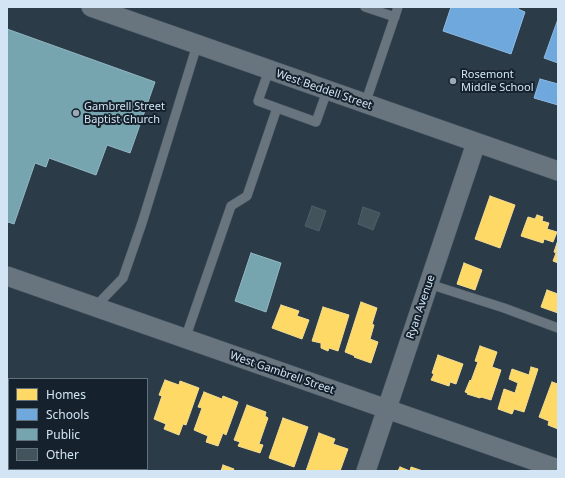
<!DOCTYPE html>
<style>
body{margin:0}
#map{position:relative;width:565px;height:478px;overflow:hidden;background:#2c3b48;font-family:"Noto Sans",sans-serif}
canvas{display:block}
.frame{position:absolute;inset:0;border:8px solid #d3e4f4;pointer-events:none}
.legend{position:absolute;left:8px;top:378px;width:140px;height:92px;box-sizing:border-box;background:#15222d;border:1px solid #61707d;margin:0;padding:5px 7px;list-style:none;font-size:12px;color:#d3e4f4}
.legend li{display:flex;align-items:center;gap:8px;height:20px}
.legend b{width:20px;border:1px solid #61707d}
</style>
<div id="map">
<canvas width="565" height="478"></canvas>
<div class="frame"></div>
<ul class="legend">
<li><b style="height:11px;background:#ffd966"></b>Homes</li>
<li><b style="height:11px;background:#6fa8dc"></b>Schools</li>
<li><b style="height:11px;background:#76a5af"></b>Public</li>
<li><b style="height:11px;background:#43535c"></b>Other</li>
</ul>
</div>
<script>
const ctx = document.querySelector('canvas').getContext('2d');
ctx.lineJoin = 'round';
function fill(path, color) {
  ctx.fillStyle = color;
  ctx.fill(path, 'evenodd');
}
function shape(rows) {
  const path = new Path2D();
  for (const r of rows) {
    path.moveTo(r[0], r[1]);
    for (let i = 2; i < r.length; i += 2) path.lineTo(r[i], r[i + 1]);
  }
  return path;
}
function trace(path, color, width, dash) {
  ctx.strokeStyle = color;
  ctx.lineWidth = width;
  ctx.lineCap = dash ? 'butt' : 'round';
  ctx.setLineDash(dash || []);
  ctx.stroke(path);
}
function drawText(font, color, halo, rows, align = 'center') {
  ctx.font = font + ' "Noto Sans",sans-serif';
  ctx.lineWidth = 4;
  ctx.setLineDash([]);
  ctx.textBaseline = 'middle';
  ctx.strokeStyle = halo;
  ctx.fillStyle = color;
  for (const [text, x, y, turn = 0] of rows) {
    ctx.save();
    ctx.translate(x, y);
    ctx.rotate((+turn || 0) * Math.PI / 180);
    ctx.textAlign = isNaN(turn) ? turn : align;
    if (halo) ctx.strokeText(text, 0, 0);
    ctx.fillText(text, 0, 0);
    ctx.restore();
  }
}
const homes = shape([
 [490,196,515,205,500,248,475,239,490,196],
 [537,215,543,217,542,221,549,223,547,229,557,232,553,242,544,239,543,243,521,236,528,217,535,219,537,215],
 [558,240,558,263,553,261,556,253,554,252,558,240],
 [464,263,482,270,475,290,457,284,464,263],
 [547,290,558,294,558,313,541,307,547,290],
 [361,302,377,308,372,324,374,325,370,339,378,342,371,363,354,357,355,356,345,352,361,302],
 [281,305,299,311,297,316,309,320,302,339,272,328,281,305],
 [323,307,349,315,338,351,329,348,328,351,321,348,321,343,312,341,323,307],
 [480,346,497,352,492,367,501,370,491,400,481,397,480,398,467,394,468,393,465,392,470,380,471,381,478,362,475,361,480,346],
 [438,355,463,364,456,384,450,382,449,386,431,380,434,374,432,373,438,355],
 [531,367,538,369,524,412,514,409,512,414,498,409,504,389,515,393,518,383,509,379,512,369,529,375,531,367],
 [165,380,179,385,180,381,199,388,186,425,183,424,179,435,164,429,166,424,154,419,162,396,159,395,165,380],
 [552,382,558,384,558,429,548,425,549,421,539,417,552,382],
 [204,392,222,399,223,396,238,402,226,435,223,433,218,446,206,442,208,436,194,430,202,408,198,407,204,392],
 [247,405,266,412,265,416,268,418,259,444,263,445,260,453,238,446,240,442,234,440,247,405],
 [283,418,308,427,294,467,269,458,283,418],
 [319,433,335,439,333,444,348,449,340,471,306,471,319,433],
 [223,465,234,469,233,471,221,471,223,465],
 [400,467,410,471,411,467,423,471,398,471,400,467]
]);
const schools = shape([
 [451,7,519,7,518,9,525,12,511,54,443,31,451,7],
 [558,19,558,63,544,58,558,19],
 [540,79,558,84,558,105,534,98,540,79]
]);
const public = shape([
 [7,29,155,82,130,153,107,145,96,175,49,158,46,167,35,163,14,224,8,222,7,225,7,29],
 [251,253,281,263,266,312,235,301,251,253]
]);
const building = shape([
 [312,206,326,211,319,231,305,226,312,206],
 [363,207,380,213,373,230,358,224,363,207]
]);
const lane = shape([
 [365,7,395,17],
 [269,70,258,101,316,122,327,91],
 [365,104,398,7],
 [429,284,504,308,558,328],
 [95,307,123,278,142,223,197,45],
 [185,339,231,206,247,196,277,108]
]);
const street = shape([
 [91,7,558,171],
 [7,276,558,469],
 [366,471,476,143]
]);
const markers = [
 [453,81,4,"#99a9b8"],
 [76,113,4,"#99a9b8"]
];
const poiNames = [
 ["Rosemont",461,75],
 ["Middle School",461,88],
 ["Gambrell Street",84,107],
 ["Baptist Church",84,120]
];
const streetNames = [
 ["West Beddell Street",324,90,19],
 ["Ryan Avenue",421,307,-71],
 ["West Gambrell Street",282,373,19]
];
fill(homes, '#ffd966');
trace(homes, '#f2dc91', 1);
fill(schools, '#6fa8dc');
trace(schools, '#8dbae3', 1);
fill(public, '#76a5af');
trace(public, '#92b8c4', 1);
fill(building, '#43535c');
trace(building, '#4f5f68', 1);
trace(lane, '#4a5864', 10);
trace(street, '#4a5864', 20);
trace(lane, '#68757f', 9);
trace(street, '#68757f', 19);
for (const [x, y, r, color] of markers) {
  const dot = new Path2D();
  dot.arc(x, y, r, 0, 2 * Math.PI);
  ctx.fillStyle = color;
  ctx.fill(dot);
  trace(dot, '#15222d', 1.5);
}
drawText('11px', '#d3e4f4', '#15222d', poiNames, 'left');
drawText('11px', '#d3e4f4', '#15222d', streetNames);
</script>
